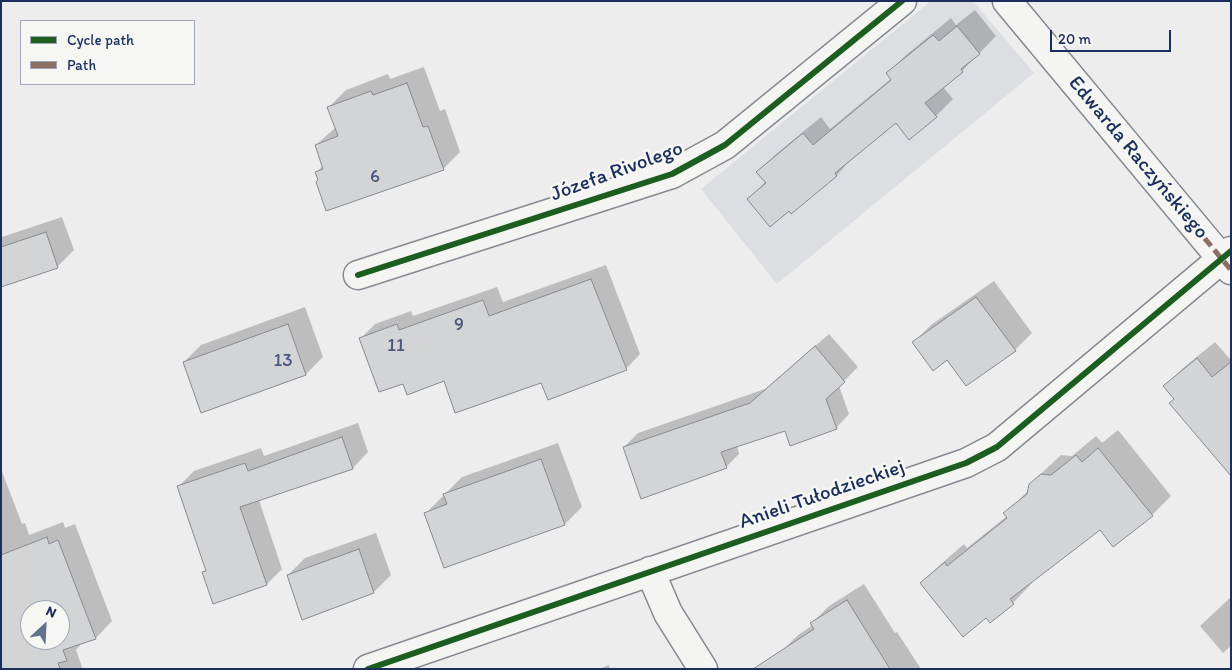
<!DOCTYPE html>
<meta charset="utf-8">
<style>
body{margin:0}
#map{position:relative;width:1232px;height:670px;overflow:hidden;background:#ededed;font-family:Itim,sans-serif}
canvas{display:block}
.frame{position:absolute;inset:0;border:2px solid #1b2f5e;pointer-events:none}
.legend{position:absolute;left:20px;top:20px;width:175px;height:65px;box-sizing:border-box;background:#f6f6f2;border:1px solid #9ea6b7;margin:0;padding:6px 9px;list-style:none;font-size:15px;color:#1b2f5e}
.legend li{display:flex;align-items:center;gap:10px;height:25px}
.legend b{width:25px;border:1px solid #9ea6b7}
.north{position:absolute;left:20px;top:600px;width:50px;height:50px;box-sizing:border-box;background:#f6f6f2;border:1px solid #9ea6b7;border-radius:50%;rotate:25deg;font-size:14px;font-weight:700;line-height:20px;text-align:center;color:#1b2f5e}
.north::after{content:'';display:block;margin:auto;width:18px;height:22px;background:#647290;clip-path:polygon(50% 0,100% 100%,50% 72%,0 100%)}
.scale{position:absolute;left:1050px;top:30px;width:121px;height:22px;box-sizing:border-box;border:2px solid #1b2f5e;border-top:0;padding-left:6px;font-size:15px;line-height:18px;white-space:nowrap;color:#1b2f5e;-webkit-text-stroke:4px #f6f6f2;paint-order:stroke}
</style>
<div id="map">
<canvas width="1232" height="670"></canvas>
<div class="frame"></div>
<ul class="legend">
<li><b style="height:6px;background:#1b5e20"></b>Cycle path</li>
<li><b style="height:6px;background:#8d6e63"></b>Path</li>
</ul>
<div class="north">N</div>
<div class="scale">20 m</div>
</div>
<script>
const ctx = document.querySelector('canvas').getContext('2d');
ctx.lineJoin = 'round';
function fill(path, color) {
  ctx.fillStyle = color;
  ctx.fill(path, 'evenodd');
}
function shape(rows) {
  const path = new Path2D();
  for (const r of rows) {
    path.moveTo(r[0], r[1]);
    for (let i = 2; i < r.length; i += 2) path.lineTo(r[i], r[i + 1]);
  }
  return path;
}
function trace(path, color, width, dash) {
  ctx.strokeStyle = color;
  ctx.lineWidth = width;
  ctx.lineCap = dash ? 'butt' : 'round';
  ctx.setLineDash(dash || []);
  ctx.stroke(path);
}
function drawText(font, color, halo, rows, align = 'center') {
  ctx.font = font + ' Itim,sans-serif';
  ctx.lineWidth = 5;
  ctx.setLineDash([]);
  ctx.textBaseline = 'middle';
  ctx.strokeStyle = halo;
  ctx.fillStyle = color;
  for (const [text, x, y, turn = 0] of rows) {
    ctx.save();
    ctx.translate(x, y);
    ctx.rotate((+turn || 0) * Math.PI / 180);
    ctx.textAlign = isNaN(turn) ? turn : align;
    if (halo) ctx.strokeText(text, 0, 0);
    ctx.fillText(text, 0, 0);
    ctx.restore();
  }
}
const green = shape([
 [931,1,973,1,1034,73,777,284,701,189]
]);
const shadow = shape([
 [975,10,996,36,962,71,943,87,953,99,936,116,896,122,853,157,837,175,791,212,789,209,749,199,766,181,758,172,775,155,821,117,830,129,892,78,888,73,905,56,951,18,956,25],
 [424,67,440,111,445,109,460,152,443,169,319,180,317,172,323,165,316,145,336,127,329,107,346,90,388,74,390,79],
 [62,217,74,250,57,267,1,285,1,234,2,237],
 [606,265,640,354,626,369,542,381,445,379,404,383,361,338,375,324,411,311,413,316,497,287,503,302],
 [994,281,1032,333,1015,350,967,384,948,358,914,342,931,325],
 [305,307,323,357,306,374,201,411,184,362,201,345],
 [829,334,858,367,839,386,849,414,836,428,785,429,737,446,739,454,726,467,624,447,638,433,765,389],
 [1215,342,1231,360,1231,476,1165,386,1182,369],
 [358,423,368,452,353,468,259,500,282,569,267,584,204,573,207,569,179,486,194,471,261,448,264,456],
 [1118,430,1171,496,1152,515,1100,528,1031,581,1032,583,1013,603,990,621,986,616,921,583,941,564,964,544,967,548,1007,516,1005,513,1029,490,1030,484,1061,455,1072,456,1096,436,1102,443],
 [558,443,582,507,565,524,426,513,462,477],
 [1,469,22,524,25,523,29,535,63,522,65,528,75,524,112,621,96,638,83,642,76,650,82,667,81,669,1,669],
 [30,610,60,610,60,640,30,640],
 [376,533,391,575,374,592,288,575,305,558],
 [864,584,895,633,897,632,921,669,792,669,781,652,798,635,813,625,812,623,829,606],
 [1231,597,1231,646,1223,653,1200,626],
 [609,665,610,669,599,669]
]);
const building = shape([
 [957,26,980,54,961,69,963,72,925,103,937,117,909,140,896,123,835,173,837,176,791,214,789,211,770,227,747,199,766,183,756,172,803,133,813,145,891,80,886,73,933,35,939,41,957,26],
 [407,83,423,127,428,126,444,170,326,211,316,182,318,180,315,172,323,169,315,145,338,136,327,107,371,91,373,95,407,83],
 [46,232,58,268,1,287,1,247,46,232],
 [591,279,627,370,548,400,541,383,455,413,444,381,407,395,403,384,379,392,359,338,397,324,399,330,483,300,489,316,591,279],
 [976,297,1016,351,966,386,947,360,933,371,912,342,976,297],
 [288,324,306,375,201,413,183,362,288,324],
 [815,346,845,382,826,399,837,429,790,446,785,431,721,452,727,468,641,499,623,447,750,403,815,346],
 [1197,358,1212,377,1231,362,1231,476,1169,403,1174,399,1163,386,1197,358],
 [342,437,353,469,240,507,267,585,213,604,202,572,206,571,177,486,245,463,248,471,342,437],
 [1098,448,1153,516,1113,547,1100,530,1010,599,1014,604,990,623,986,618,963,637,920,583,945,562,947,566,1007,518,1003,513,1027,494,1029,484,1041,474,1051,475,1076,455,1082,462,1098,448],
 [541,459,565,525,444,568,424,513,447,504,443,494,541,459],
 [47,537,49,544,58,540,96,639,63,650,67,661,58,663,60,669,1,669,1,555,47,537],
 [30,610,60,610,60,640,30,640,30,610],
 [359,549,374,593,302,620,287,575,359,549],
 [847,600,890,669,753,669,814,629,810,623,847,600]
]);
const street = shape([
 [1007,1,1231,270],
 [358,275,672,174,725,145,902,1],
 [650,571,668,613,703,669],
 [368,669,966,463,997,447,1231,251]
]);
const quiet = shape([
 [1128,146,1231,270]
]);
const cycleway = shape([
 [358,275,672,174,725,145,902,1],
 [368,669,966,463,997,447,1231,251]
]);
const numberNames = [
 ["6",375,177],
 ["9",459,325],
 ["11",396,346],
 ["13",283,361]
];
const streetNames = [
 ["Edwarda Raczyńskiego",1138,158,50],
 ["Józefa Rivolego",617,172,-20],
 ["Anieli Tułodzieckiej",822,495,-19]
];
fill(green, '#dcdee1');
fill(shadow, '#0003');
fill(building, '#d3d4d6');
trace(building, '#868992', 1);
trace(street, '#868992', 31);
trace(street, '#f4f4f2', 28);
trace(quiet, '#8d6e63', 5, [10, 5]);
trace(cycleway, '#1b5e20', 6);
drawText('19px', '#49587c', null, numberNames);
drawText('21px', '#1b2f5e', '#f6f6f2', streetNames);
</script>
